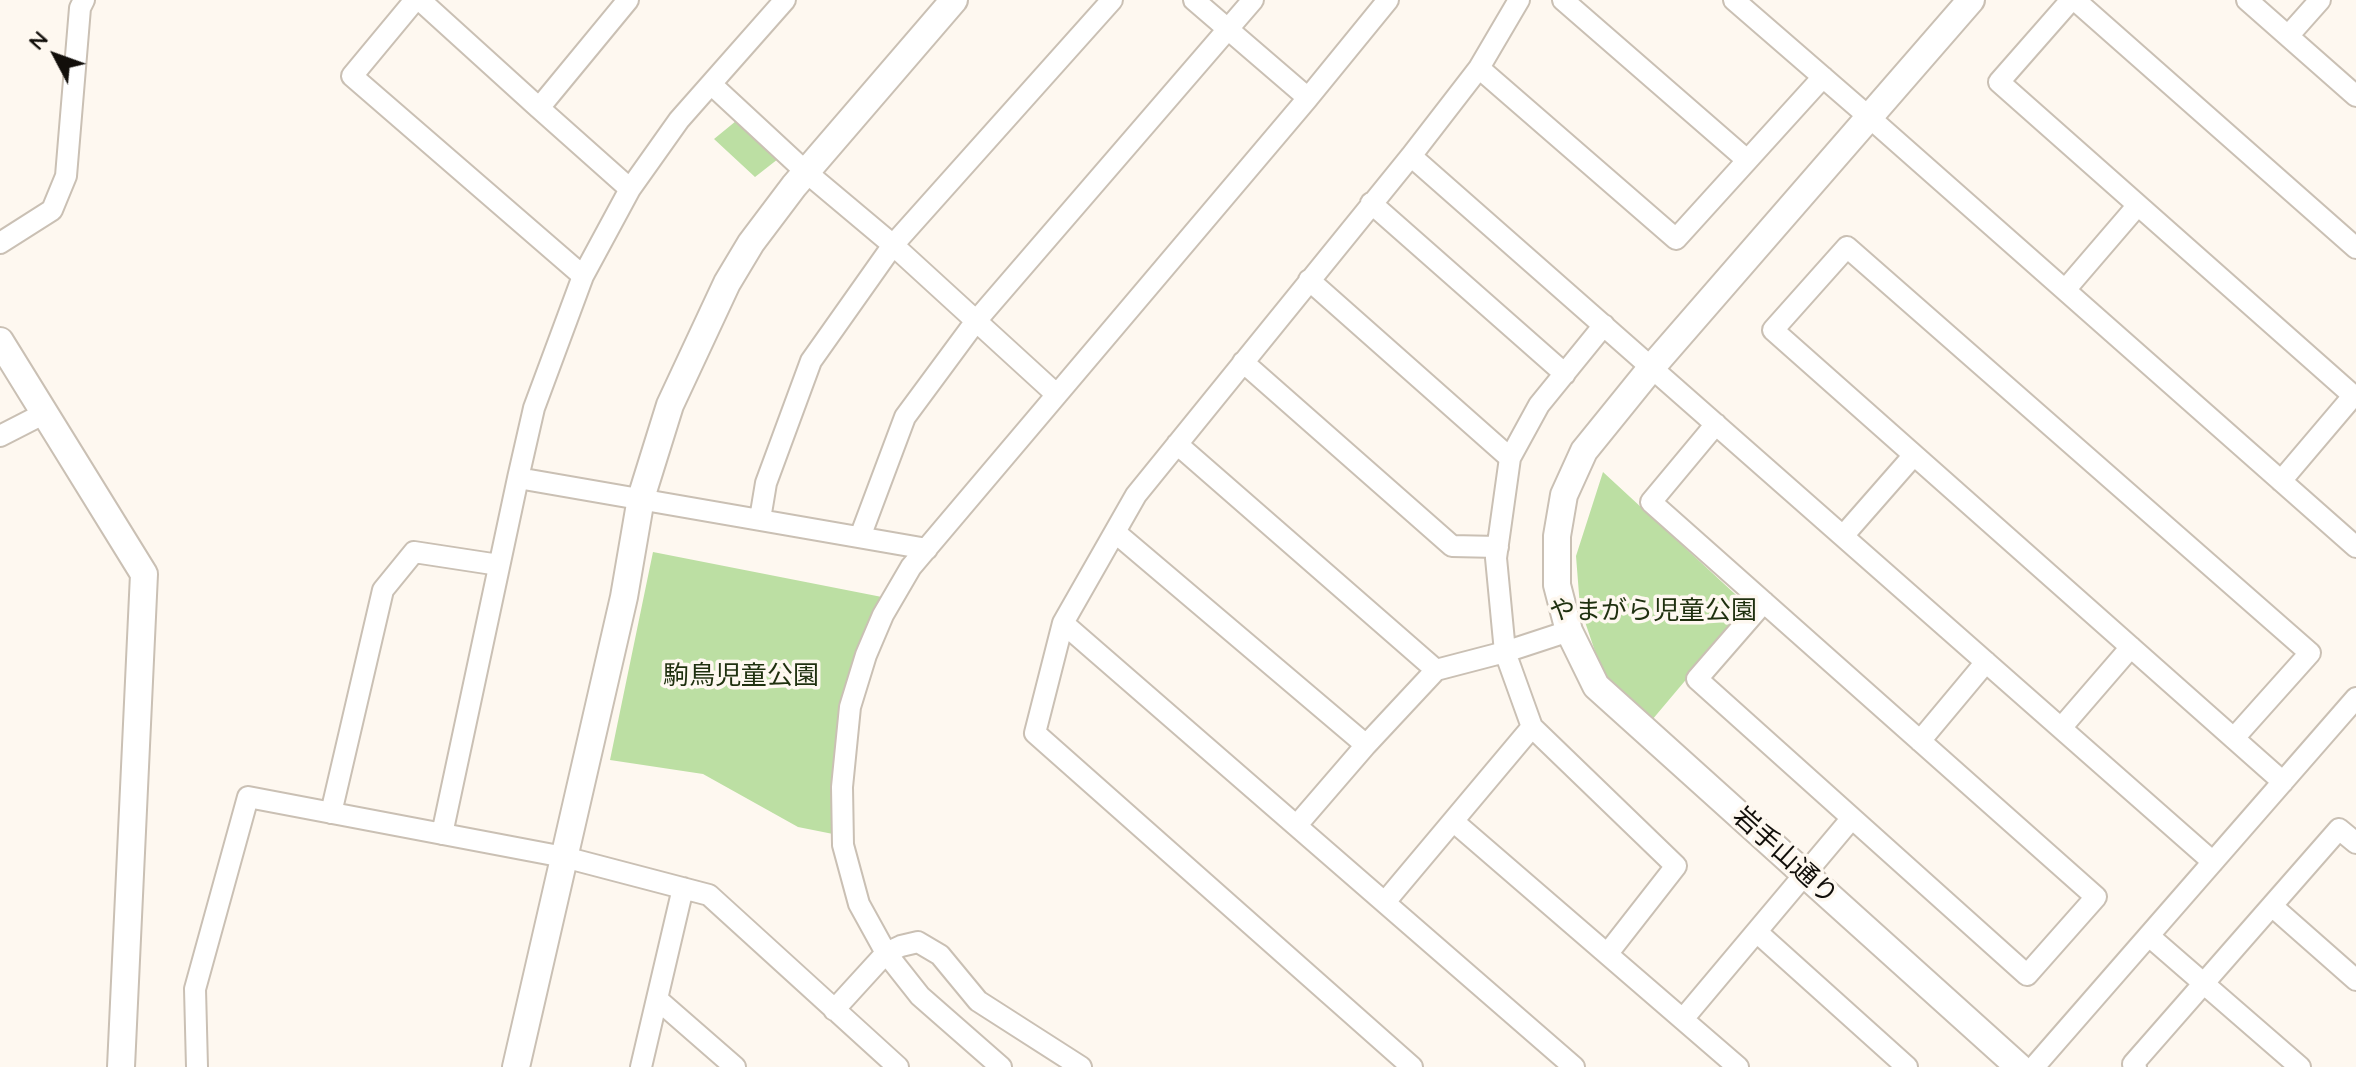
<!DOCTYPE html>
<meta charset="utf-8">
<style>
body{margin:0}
#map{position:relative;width:2356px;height:1067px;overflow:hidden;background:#fef8f0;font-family:Quicksand,sans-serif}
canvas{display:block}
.north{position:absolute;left:16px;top:16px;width:80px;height:80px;-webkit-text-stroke:6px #fef8f0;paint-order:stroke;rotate:311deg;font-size:22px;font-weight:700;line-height:32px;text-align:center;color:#120f0b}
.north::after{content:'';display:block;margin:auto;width:28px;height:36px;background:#120f0b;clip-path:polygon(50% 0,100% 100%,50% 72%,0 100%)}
</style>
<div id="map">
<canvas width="2356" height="1067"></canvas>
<div class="north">N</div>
</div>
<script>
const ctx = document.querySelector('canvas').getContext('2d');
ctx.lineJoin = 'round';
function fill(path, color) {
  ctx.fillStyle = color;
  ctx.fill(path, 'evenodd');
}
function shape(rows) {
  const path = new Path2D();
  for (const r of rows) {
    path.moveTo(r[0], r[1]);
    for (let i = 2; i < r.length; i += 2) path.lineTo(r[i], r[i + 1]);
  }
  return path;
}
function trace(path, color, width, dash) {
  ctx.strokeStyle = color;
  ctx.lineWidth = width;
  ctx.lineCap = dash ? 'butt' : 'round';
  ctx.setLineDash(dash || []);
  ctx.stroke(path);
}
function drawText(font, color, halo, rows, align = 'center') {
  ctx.font = font + ' Quicksand,"Noto Sans JP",sans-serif';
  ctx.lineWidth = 7;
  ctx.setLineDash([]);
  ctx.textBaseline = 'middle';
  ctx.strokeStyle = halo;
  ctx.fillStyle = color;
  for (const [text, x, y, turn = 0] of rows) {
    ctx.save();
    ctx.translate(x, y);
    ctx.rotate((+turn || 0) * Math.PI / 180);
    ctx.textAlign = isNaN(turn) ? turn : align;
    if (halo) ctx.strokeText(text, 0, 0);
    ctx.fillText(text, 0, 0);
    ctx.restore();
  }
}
const green = shape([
 [736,121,778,159,755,177,714,139],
 [1603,472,1748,606,1652,720,1602,672,1580,607,1576,556],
 [653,552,887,598,841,719,833,834,798,827,703,774,610,760]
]);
const minor = shape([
 [415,0,352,76,583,276],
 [420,0,539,108],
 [628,0,539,108,630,189,583,276,534,408,518,478,927,549],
 [1519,0,1479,68,1411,156,1136,495,1063,623,1574,1067],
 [1563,0,1747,160],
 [1734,0,1869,117,2356,547],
 [2071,0,1999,82,2356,398],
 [2075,0,2356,248],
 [2247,0,2356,96],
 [2288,36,2320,0],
 [1479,68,1676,239,1823,77],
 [711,84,806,172,893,245,1056,394],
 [1308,98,1388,0],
 [1411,156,2213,862],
 [630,189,679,120,785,0],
 [1371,203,1565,374],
 [0,243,52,210,66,176,80,8,84,0],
 [1309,280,1510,458],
 [2065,290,2138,205],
 [1604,325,1539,405,1510,458,1496,558,1505,652,1532,727,1676,866,1608,953],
 [1243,362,1452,546,1498,547],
 [1716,424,1651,502,2096,897,2027,975,1697,679,1764,602],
 [0,436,45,413],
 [1177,444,1436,670],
 [2281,481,2354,395],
 [760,519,766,483,811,361,893,245,1112,0],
 [1116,533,1366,745],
 [1843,536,1914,455],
 [860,537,905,417,976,321,1253,0],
 [1063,623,1035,733,1412,1067],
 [2061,728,2131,647],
 [2234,738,2310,653,1847,247,1773,330,2283,782],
 [1920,741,1986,662],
 [331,813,383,590,414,552,499,565],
 [1453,821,1738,1067],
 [1297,825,1366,745,1436,670,1505,652,1569,631],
 [442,834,518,478],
 [1385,902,1532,727],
 [2272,906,2356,980],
 [1758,933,1907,1067],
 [2149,936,2300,1067],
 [657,999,735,1067],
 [834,1010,886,953,901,946,918,942,940,955,978,1001,1081,1067],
 [1683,1019,1852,818],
 [197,1067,195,989,248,797,564,857,709,895,898,1067],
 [641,1067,683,888],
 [1001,1067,920,996,886,953,859,904,843,845,842,787,850,707,866,655,883,615,911,567,1308,98,1194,0],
 [2034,1067,2356,698],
 [2136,1067,2133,1064,2339,829,2356,843]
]);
const tertiary = shape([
 [1971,0,1652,367,1584,451,1564,495,1557,536,1557,585,1569,631,1596,686,2019,1067],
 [0,341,144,574,121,1067],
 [516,1067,624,597,641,498,670,405,727,283,751,243,794,186,954,0]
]);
const parkNames = [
 ["やまがら児童公園",1653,611],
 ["駒鳥児童公園",741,676]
];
const streetNames = [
 ["岩手山通り",1785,856,42]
];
fill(green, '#bcdfa3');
trace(minor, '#cac0b4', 24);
trace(tertiary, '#cac0b4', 30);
trace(minor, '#fff', 20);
trace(tertiary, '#fff', 26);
drawText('26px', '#1f300f', '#fef8f0', parkNames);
drawText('26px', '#120f0b', '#fef8f0', streetNames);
</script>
